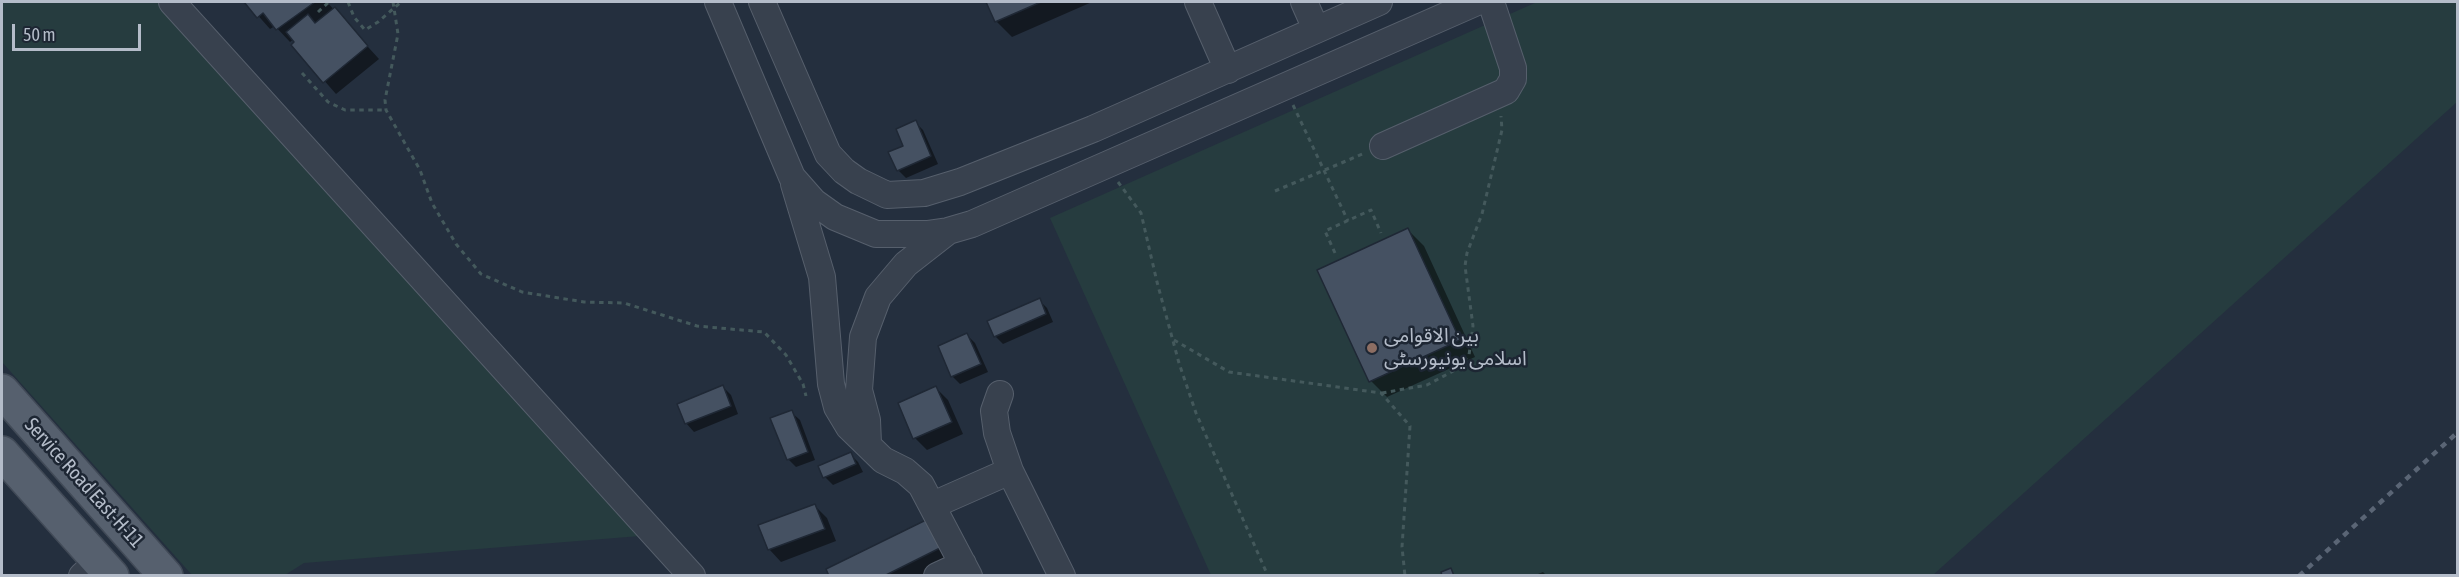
<!DOCTYPE html>
<meta charset="utf-8">
<style>
body{margin:0}
#map{position:relative;width:2459px;height:577px;overflow:hidden;background:#242f3e;font-family:"Asap Condensed",sans-serif}
canvas{display:block}
.frame{position:absolute;inset:0;border:3px solid #b4bcc9;pointer-events:none}
.scale{position:absolute;left:12px;top:24px;width:129px;height:27px;box-sizing:border-box;border:3px solid #b4bcc9;border-top:0;padding-left:8px;font-size:18px;line-height:21px;white-space:nowrap;color:#b4bcc9;-webkit-text-stroke:4px #1d2633;paint-order:stroke}
</style>
<div id="map">
<canvas width="2459" height="577"></canvas>
<div class="frame"></div>
<div class="scale">50 m</div>
</div>
<script>
const ctx = document.querySelector('canvas').getContext('2d');
ctx.lineJoin = 'round';
function fill(path, color) {
  ctx.fillStyle = color;
  ctx.fill(path, 'evenodd');
}
function shape(rows) {
  const path = new Path2D();
  for (const r of rows) {
    path.moveTo(r[0], r[1]);
    for (let i = 2; i < r.length; i += 2) path.lineTo(r[i], r[i + 1]);
  }
  return path;
}
function trace(path, color, width, dash) {
  ctx.strokeStyle = color;
  ctx.lineWidth = width;
  ctx.lineCap = dash ? 'butt' : 'round';
  ctx.setLineDash(dash || []);
  ctx.stroke(path);
}
function drawText(font, color, halo, rows, align = 'center') {
  ctx.font = font + ' "Asap Condensed","Noto Sans Arabic",sans-serif';
  ctx.lineWidth = 5;
  ctx.setLineDash([]);
  ctx.textBaseline = 'middle';
  ctx.strokeStyle = halo;
  ctx.fillStyle = color;
  for (const [text, x, y, turn = 0] of rows) {
    ctx.save();
    ctx.translate(x, y);
    ctx.rotate((+turn || 0) * Math.PI / 180);
    ctx.textAlign = isNaN(turn) ? turn : align;
    if (halo) ctx.strokeText(text, 0, 0);
    ctx.fillText(text, 0, 0);
    ctx.restore();
  }
}
const green = shape([
 [2,2,158,2,640,536,304,563,285,575,192,575,2,362],
 [1537,2,2457,2,2457,102,1933,575,1211,575,1050,218]
]);
const shadow = shape([
 [246,2,327,2,379,59,336,94,293,45,296,42,294,39,290,42,275,26,270,29],
 [987,2,1092,2,1012,37,996,21],
 [915,122,923,130,938,164,906,178,898,170],
 [1408,230,1424,246,1475,357,1387,397,1371,381,1319,271],
 [1039,300,1047,308,1053,322,1003,344,995,336],
 [967,335,975,343,988,372,960,384,952,376],
 [723,387,731,395,738,414,694,432,686,423],
 [936,388,948,400,963,434,927,450,915,438],
 [791,412,800,420,815,460,796,467,788,459],
 [850,454,858,462,863,472,833,485,825,477],
 [815,506,827,518,836,541,781,562,769,549],
 [940,533,953,560,921,576,831,576],
 [1543,572,1547,576,1533,576]
]);
const building = shape([
 [244,2,315,2,276,30,263,13,257,18,244,2],
 [986,2,1041,2,995,22,986,2],
 [335,7,368,46,323,83,291,45,294,42,286,32,308,14,315,23,335,7],
 [916,120,931,156,897,171,888,152,903,146,896,129,916,120],
 [1408,228,1460,340,1369,382,1317,270,1408,228],
 [1040,298,1046,314,994,337,987,321,1040,298],
 [967,333,981,364,951,377,938,346,967,333],
 [723,385,731,406,685,424,677,404,723,385],
 [936,386,952,422,913,439,898,403,936,386],
 [792,410,808,452,787,460,770,418,792,410],
 [851,452,856,464,823,478,818,466,851,452],
 [815,504,825,529,768,550,758,525,815,504],
 [928,519,942,547,884,576,829,576,826,569,928,519],
 [1451,568,1454,576,1442,576,1441,572,1451,568]
]);
const path = shape([
 [348,2,354,17,365,30,378,22,401,2],
 [393,2,398,34,385,100,386,110,420,170,432,203,456,244,481,274,522,292,584,302,624,303,697,326,764,332,786,355,803,384,806,396],
 [318,12,329,2],
 [302,73,328,102,345,110,386,110],
 [1293,105,1348,221],
 [1118,182,1141,213,1157,282,1179,363,1196,413,1268,576],
 [1275,191,1365,153],
 [1335,253,1325,231,1371,210,1381,233],
 [1174,340,1229,372,1381,393,1410,426,1402,547,1405,576],
 [1382,393,1427,385,1457,369,1469,355,1473,326,1465,266,1467,253,1482,214,1502,130,1501,116]
]);
const minor = shape([
 [172,2,692,576],
 [718,2,792,177,814,202,835,217,876,234,927,234,948,231,972,224,1477,2],
 [762,2,828,154,844,171,858,181,887,195,924,193,960,182,1093,129,1379,2],
 [1198,2,1228,70],
 [1304,2,1316,29],
 [1383,146,1506,91,1513,79,1513,68,1491,2],
 [794,184,822,277,831,384,837,407,849,427,883,460,905,471,921,485,969,576],
 [1000,394,994,411,997,433,1010,471,1062,576],
 [868,443,867,420,859,390,863,337,878,297,906,264,947,232],
 [933,505,1010,471],
 [82,576,98,561],
 [937,576,963,564]
]);
const major = shape([
 [2,391,166,576],
 [2,453,112,576]
]);
const rail = shape([
 [2299,576,2458,432]
]);
const markers = [
 [1372,348,6,"#8d6e63"]
];
const poiNames = [
 ["بین الاقوامی",1384,336],
 ["اسلامی یونیورسٹی",1384,359]
];
const streetNames = [
 ["Service Road East-H-11",84,483,48]
];
fill(green, '#263c3f');
fill(shadow, '#0007');
fill(building, '#455162');
trace(building, '#1f2835', 1.5);
trace(minor, '#565f6c', 28);
trace(major, '#414a57', 36);
trace(path, '#44595c', 3, [4.5, 4.5]);
trace(minor, '#38414e', 26);
trace(major, '#56606e', 33);
trace(rail, '#5a6575', 4.5, [6, 6]);
for (const [x, y, r, color] of markers) {
  const dot = new Path2D();
  dot.arc(x, y, r, 0, 2 * Math.PI);
  ctx.fillStyle = color;
  ctx.fill(dot);
  trace(dot, '#1d2633', 2);
}
drawText('20px', '#b4bcc9', '#1d2633', poiNames, 'left');
drawText('20px', '#b4bcc9', '#1d2633', streetNames);
</script>
